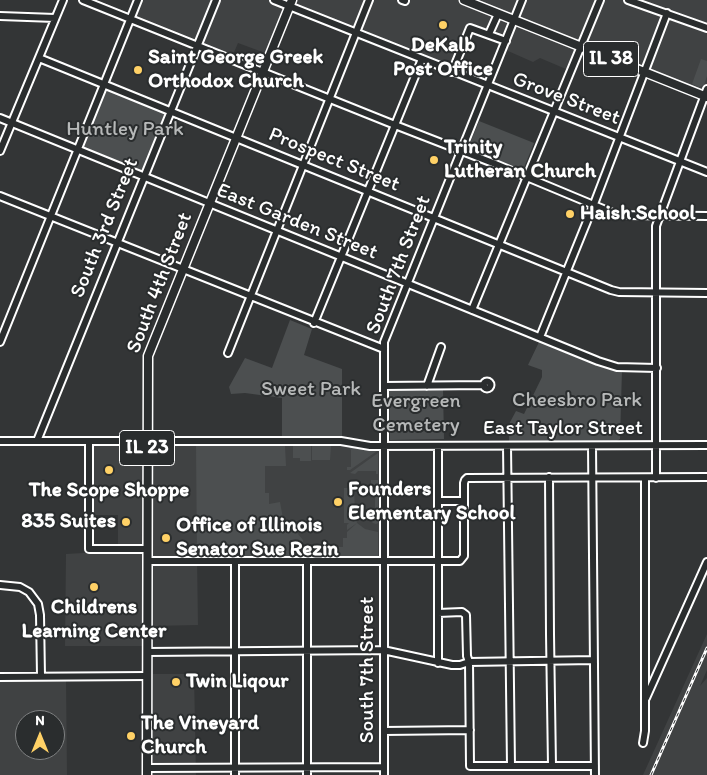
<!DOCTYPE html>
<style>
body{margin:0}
#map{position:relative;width:707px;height:775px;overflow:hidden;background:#333536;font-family:Itim,sans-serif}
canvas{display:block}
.north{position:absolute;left:15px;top:710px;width:50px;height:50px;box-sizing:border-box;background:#2a2d2e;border:1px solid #7f8182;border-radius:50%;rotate:0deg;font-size:14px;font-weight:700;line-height:20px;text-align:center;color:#fff}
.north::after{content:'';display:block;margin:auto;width:18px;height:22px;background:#ffd166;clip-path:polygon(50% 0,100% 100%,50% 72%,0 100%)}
</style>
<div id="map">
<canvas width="707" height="775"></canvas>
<div class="north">N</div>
</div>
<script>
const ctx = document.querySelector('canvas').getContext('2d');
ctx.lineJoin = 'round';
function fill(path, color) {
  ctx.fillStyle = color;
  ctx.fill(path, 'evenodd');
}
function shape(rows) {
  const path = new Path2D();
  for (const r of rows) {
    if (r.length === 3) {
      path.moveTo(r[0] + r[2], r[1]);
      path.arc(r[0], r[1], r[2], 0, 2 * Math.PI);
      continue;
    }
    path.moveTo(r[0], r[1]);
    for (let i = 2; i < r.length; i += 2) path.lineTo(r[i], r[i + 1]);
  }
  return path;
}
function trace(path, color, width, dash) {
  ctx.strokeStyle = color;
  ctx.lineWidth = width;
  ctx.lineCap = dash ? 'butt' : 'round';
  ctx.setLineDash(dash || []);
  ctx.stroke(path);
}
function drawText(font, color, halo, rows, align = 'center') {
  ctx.font = font + ' Itim,sans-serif';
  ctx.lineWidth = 4;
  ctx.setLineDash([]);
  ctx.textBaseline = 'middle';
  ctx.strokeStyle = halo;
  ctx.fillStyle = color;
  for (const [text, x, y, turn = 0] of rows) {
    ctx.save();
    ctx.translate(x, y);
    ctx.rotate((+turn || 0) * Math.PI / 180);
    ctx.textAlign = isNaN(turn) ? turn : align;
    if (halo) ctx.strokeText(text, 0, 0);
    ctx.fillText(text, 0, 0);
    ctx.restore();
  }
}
const built = shape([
 [136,0,707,0,707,92,587,43,573,72,540,58,533,62,508,51,501,44,473,33,457,70,287,8,268,54,238,43,232,57,131,15],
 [92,443,342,443,380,449,381,450,381,558,197,557,198,625,152,626,153,674,194,674,196,775,144,775,144,646,65,646,66,554,118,551,118,515,92,515],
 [707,634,707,670,700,686,707,678,707,775,643,775],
 [66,678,67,775,0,775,0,679],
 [25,720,55,720,55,750,25,750]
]);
const green = shape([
 [701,59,707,61,707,76,704,85,699,87,692,84],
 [107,87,168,112,143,173,81,149],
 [479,121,534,143,523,170,468,148],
 [290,320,312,329,304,355,342,369,342,443,282,443,282,398,245,393,231,394,229,387,245,358,272,368],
 [540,340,604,367,622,370,620,439,615,442,509,442,509,424,516,411,524,414,542,377,542,370,528,365],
 [389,388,443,388,444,439,390,440],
 [196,446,285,446,286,466,265,466,265,493,269,493,269,504,280,502,284,524,289,523,303,540,304,557,197,557],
 [293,446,311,446,311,461,300,461,300,458,293,458],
 [312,446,331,446,330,460,312,460],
 [348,446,364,450,377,451,350,470,347,470,347,467,351,467,351,450],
 [378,453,378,474,376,474,376,471,358,471,355,474,350,473],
 [349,480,352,481,354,485,355,516,357,523,347,530,347,525,349,523,344,523,344,488,349,488],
 [371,480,378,480,378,523,376,524,373,523,371,521,371,516,375,515,375,487,371,484],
 [357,523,365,529,378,532,378,557,309,557,311,549,336,550,337,547,343,547,343,538,347,538,347,532]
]);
const minor = shape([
 [83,0,395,125,493,163,613,213,625,215,707,216],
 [274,0,707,172],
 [402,0,405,1],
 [628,0,707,28],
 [0,16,55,18],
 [489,34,498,14],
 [39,58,611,290,619,292,707,293],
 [452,72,470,28,506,41],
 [0,118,598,361,617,367,657,368],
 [0,151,63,0],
 [0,196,384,349],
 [472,310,600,0],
 [314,323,422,59],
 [540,337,594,204,667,13],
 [0,342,138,0],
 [228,353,369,0],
 [487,385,3.5],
 [384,386,484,385],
 [427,386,441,347],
 [0,441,341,441,370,446,707,445],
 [37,441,216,0],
 [89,442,89,549,147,549],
 [438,446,438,663],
 [507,446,511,766],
 [592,446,595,775],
 [549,477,550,634,552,766],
 [656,478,656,226,707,89],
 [438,501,464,501],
 [147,561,460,561,464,556,464,483,465,480,467,478,707,477],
 [235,562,235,775],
 [307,562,307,775],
 [0,585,20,587,29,592,38,604,40,615,41,676],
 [438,613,462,612,466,615,467,656,469,662,470,766,595,766],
 [147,652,383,650,452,665,460,665,469,662,594,660],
 [0,677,147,676],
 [646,698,707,562],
 [384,731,470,730],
 [643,743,645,731,645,478],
 [147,768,384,767],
 [384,775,384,342,522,0]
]);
const major = shape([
 [464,0,707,97],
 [147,775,148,356,292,0]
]);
const rail = shape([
 [651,775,707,648]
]);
const markers = [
 [443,25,5,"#ffd166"],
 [138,70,5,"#ffd166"],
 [434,160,5,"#ffd166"],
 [570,214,5,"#ffd166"],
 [109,470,5,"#ffd166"],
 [338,502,5,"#ffd166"],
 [126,522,5,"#ffd166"],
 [166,538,5,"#ffd166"],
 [94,587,5,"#ffd166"],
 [176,682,5,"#ffd166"],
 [131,736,5,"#ffd166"]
];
const shields = [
 [611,59,55],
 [147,448,55]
];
const shieldNames = [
 ["IL 38",611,59],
 ["IL 23",147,448]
];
const poiNames = [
 ["DeKalb",443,46,"center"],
 ["Post Office",443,70,"center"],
 ["Saint George Greek",148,58],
 ["Orthodox Church",148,82],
 ["Trinity",444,148],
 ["Lutheran Church",444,172],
 ["Haish School",580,214],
 ["Founders",348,490],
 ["Elementary School",348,514],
 ["The Scope Shoppe",109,491,"center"],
 ["835 Suites",116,522,"right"],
 ["Office of Illinois",176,526],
 ["Senator Sue Rezin",176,550],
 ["Childrens",94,608,"center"],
 ["Learning Center",94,632,"center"],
 ["Twin Liqour",186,682],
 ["The Vineyard",141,724],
 ["Church",141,748]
];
const streetNames = [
 ["Grove Street",566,99,21],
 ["Prospect Street",334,160,22],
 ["East Garden Street",297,222,22],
 ["South 3rd Street",105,228,-68],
 ["South 7th Street",399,265,-69],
 ["South 4th Street",160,283,-69],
 ["East Taylor Street",563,429],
 ["South 7th Street",368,670,-90]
];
const parkNames = [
 ["Huntley Park",125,130],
 ["Sweet Park",311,390],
 ["Cheesbro Park",577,401],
 ["Evergreen",416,402],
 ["Cemetery",416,426]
];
fill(built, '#404243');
fill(green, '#4c4f50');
trace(minor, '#fff', 10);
trace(major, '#fff', 11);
trace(minor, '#2a2d2e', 6);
trace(major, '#2a2d2e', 8);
trace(rail, '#fff', 3);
trace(rail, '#2a2d2e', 1, [4]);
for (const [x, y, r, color] of markers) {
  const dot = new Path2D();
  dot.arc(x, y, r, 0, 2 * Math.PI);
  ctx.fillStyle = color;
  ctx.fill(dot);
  trace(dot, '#2a2d2e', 2);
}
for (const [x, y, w] of shields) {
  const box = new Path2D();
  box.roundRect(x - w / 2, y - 17.5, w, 35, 4);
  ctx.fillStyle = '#2a2d2e';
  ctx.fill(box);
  trace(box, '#fff', 1);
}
drawText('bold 20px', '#fff', null, shieldNames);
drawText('bold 21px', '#fff', '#2a2d2e', poiNames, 'left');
drawText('21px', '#fff', '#2a2d2e', streetNames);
drawText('21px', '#b7b9b9', '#2a2d2e', parkNames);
</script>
